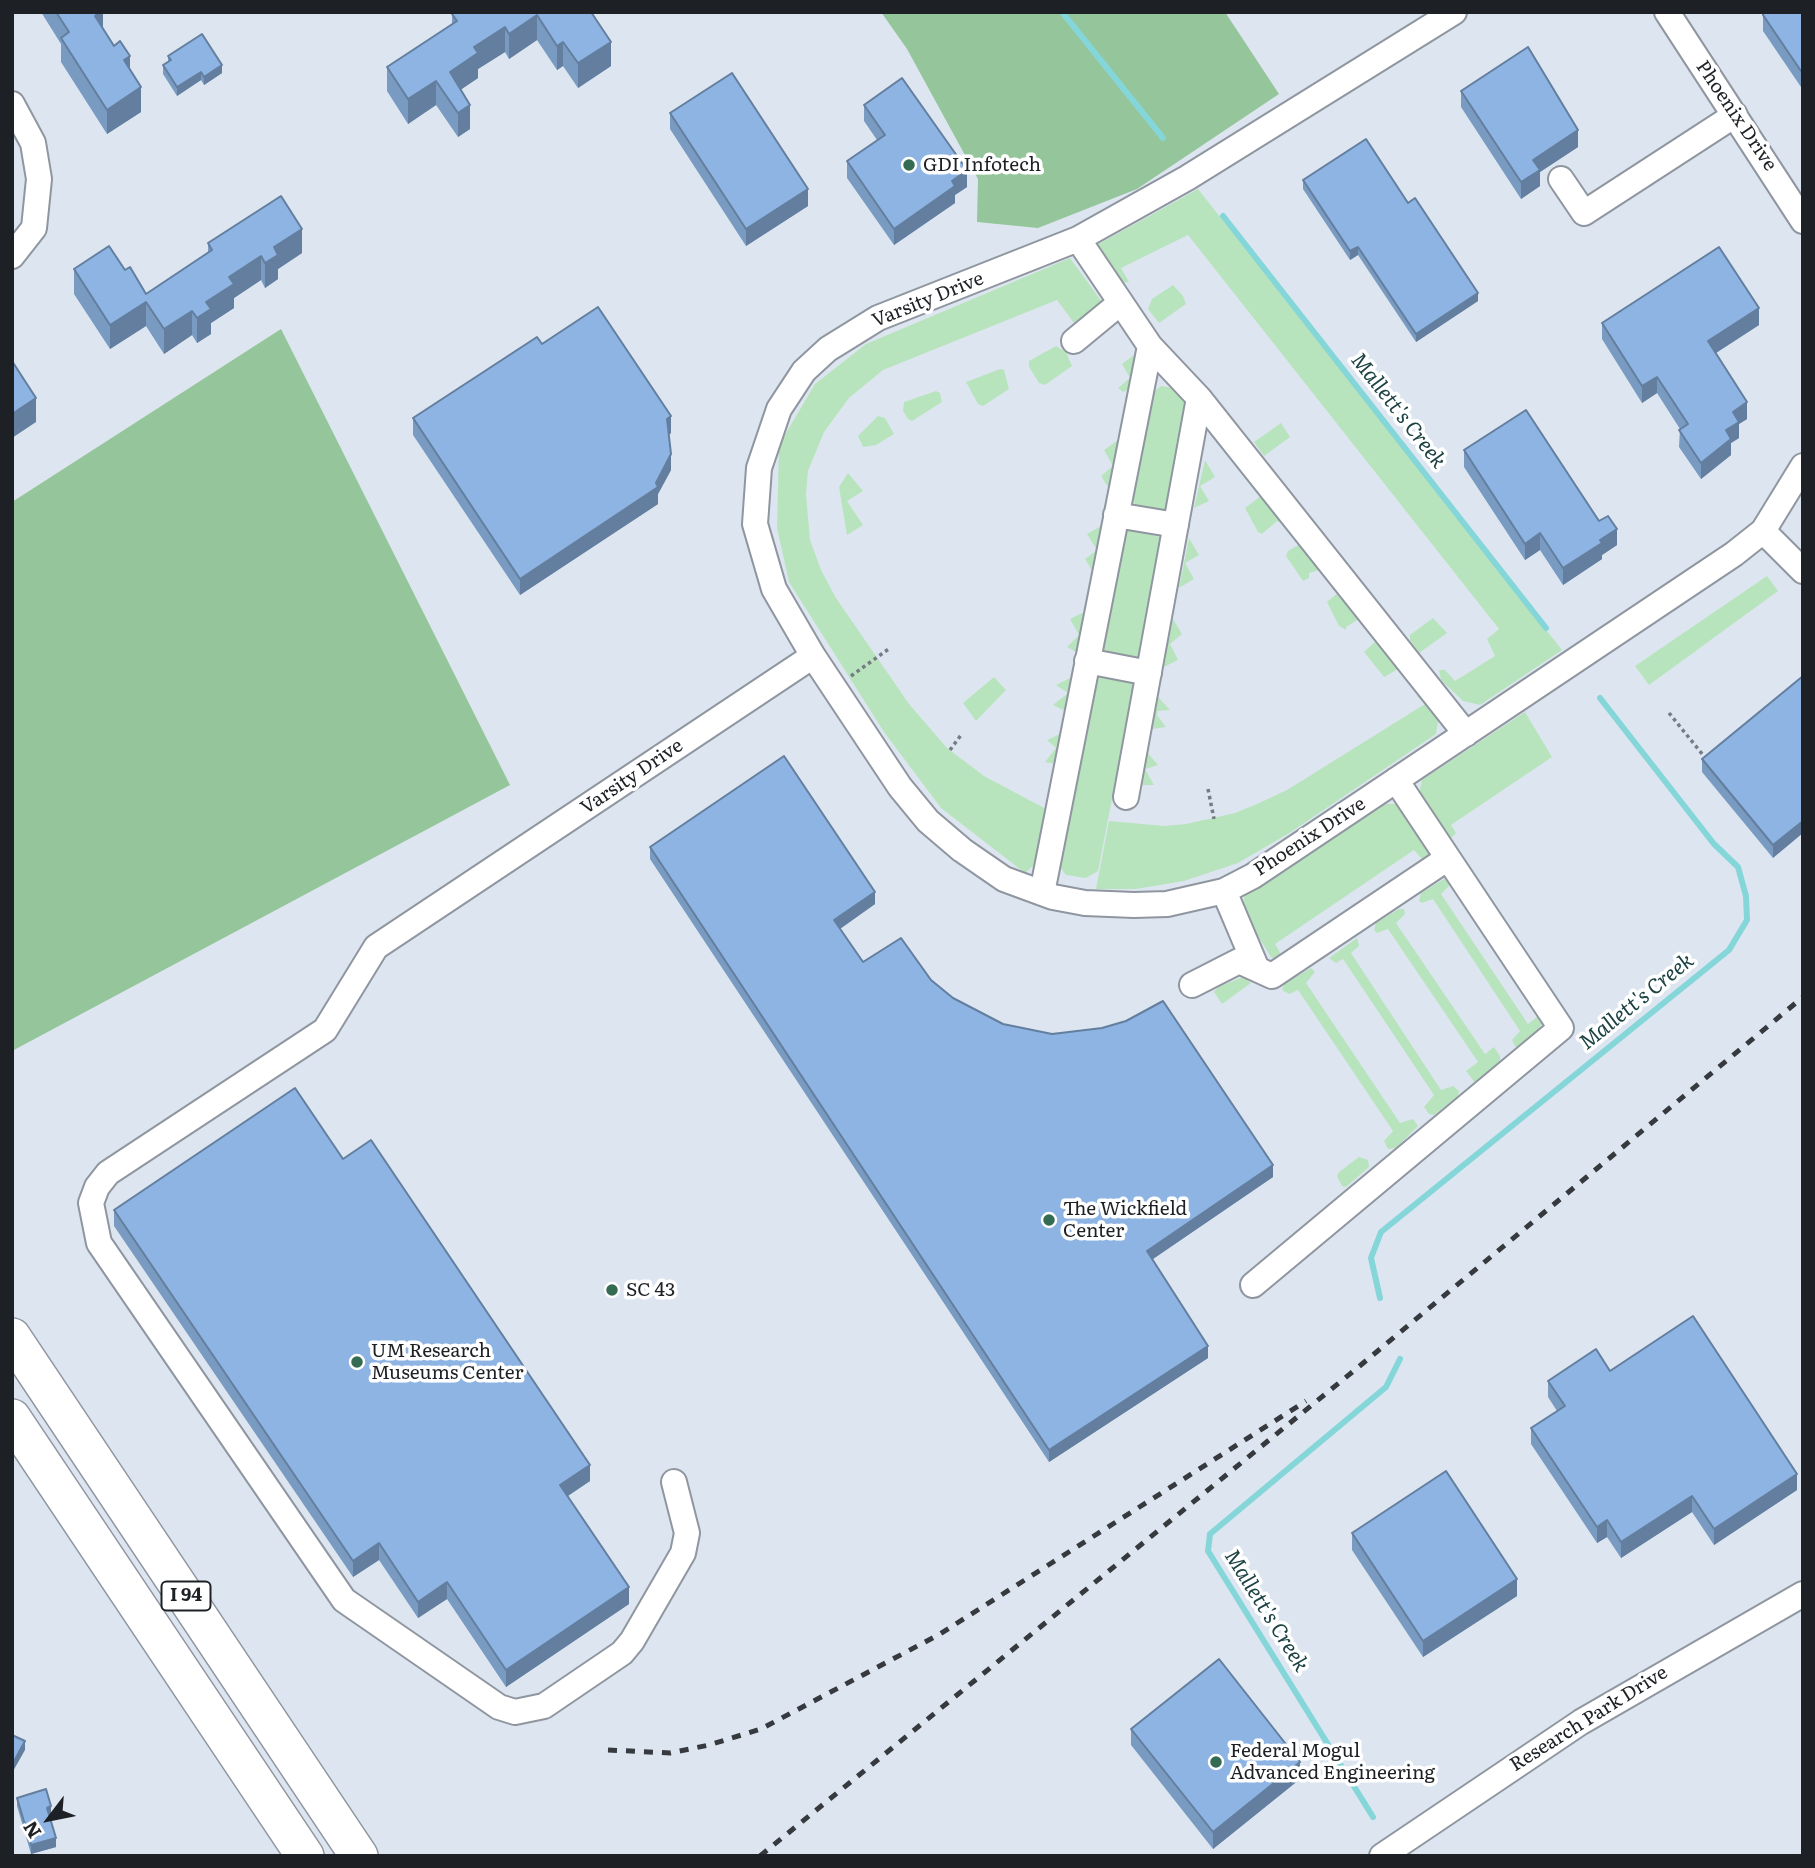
<!DOCTYPE html>
<style>
body{margin:0}
#map{position:relative;width:1815px;height:1868px;overflow:hidden;background:#dde6f0;font-family:Literata,serif}
canvas{display:block}
.frame{position:absolute;inset:0;border:14px solid #1d2024;pointer-events:none}
.north{position:absolute;left:14px;top:1784px;width:70px;height:70px;-webkit-text-stroke:5px #fff;paint-order:stroke;rotate:238deg;font-size:19px;font-weight:700;line-height:28px;text-align:center;color:#1d2024}
.north::after{content:'';display:block;margin:auto;width:24px;height:32px;background:#1d2024;clip-path:polygon(50% 0,100% 100%,50% 72%,0 100%)}
</style>
<div id="map">
<canvas width="1815" height="1868"></canvas>
<div class="frame"></div>
<div class="north">N</div>
</div>
<script>
const ctx = document.querySelector('canvas').getContext('2d');
ctx.lineJoin = 'round';
function fill(path, color) {
  ctx.fillStyle = color;
  ctx.fill(path, 'evenodd');
}
function shape(rows) {
  const path = new Path2D();
  for (const r of rows) {
    path.moveTo(r[0], r[1]);
    for (let i = 2; i < r.length; i += 2) path.lineTo(r[i], r[i + 1]);
  }
  return path;
}
function trace(path, color, width, dash) {
  ctx.strokeStyle = color;
  ctx.lineWidth = width;
  ctx.lineCap = dash ? 'butt' : 'round';
  ctx.setLineDash(dash || []);
  ctx.stroke(path);
}
function drawText(font, color, halo, rows, align = 'center') {
  ctx.font = font + ' Literata,serif';
  ctx.lineWidth = 7;
  ctx.setLineDash([]);
  ctx.textBaseline = 'middle';
  ctx.strokeStyle = halo;
  ctx.fillStyle = color;
  for (const [text, x, y, turn = 0] of rows) {
    ctx.save();
    ctx.translate(x, y);
    ctx.rotate((+turn || 0) * Math.PI / 180);
    ctx.textAlign = isNaN(turn) ? turn : align;
    if (halo) ctx.strokeText(text, 0, 0);
    ctx.fillText(text, 0, 0);
    ctx.restore();
  }
}
const green = shape([
 [1198,189,1562,650,1480,705,1463,701,1441,680,1439,670,1445,670,1455,681,1495,656,1487,639,1499,629,1188,235,1121,268,1129,282,1122,283,1107,266,1097,245],
 [1070,258,1105,306,1074,323,1057,300,883,370,849,398,824,432,808,471,806,494,810,540,821,570,836,598,909,704,947,748,984,776,1048,810,1039,852,1033,866,1025,873,941,808,884,732,789,582,777,528,779,445,815,384,866,344],
 [1173,285,1183,296,1186,304,1159,323,1148,309,1152,299],
 [1056,346,1066,352,1072,366,1045,385,1039,383,1029,367,1029,361],
 [1134,355,1131,388,1123,392,1118,388,1130,378,1122,364],
 [1000,369,1004,370,1009,389,983,406,978,404,966,382],
 [1161,386,1179,389,1190,401,1170,509,1164,513,1136,507,1132,497,1153,392],
 [936,391,940,393,942,402,912,421,908,419,903,411,904,402],
 [878,416,885,418,894,434,876,445,863,447,858,436],
 [1281,423,1290,437,1264,456,1254,442],
 [1118,440,1110,488,1108,487,1101,476,1113,466,1104,450],
 [1205,460,1215,477,1200,486,1209,501,1194,508],
 [848,473,863,491,847,501,863,525,847,535,839,487],
 [1265,493,1282,518,1281,523,1277,521,1262,534,1258,532,1245,508],
 [1101,526,1102,527,1094,570,1091,569,1085,559,1097,550,1087,534],
 [1130,529,1163,538,1140,661,1106,654,1104,650,1126,532],
 [1189,538,1199,555,1185,563,1194,579,1179,588],
 [1300,544,1322,569,1309,573,1309,578,1303,581,1286,556,1288,551],
 [1767,576,1778,591,1649,685,1635,666],
 [1340,591,1359,619,1346,627,1346,630,1339,626,1327,602],
 [1082,613,1085,614,1076,652,1067,647,1079,635,1070,619],
 [1433,618,1447,633,1419,653,1410,640,1410,635],
 [1173,619,1182,634,1170,644,1178,660,1162,668],
 [1377,640,1399,665,1398,669,1384,677,1364,652],
 [1102,676,1133,683,1134,686,1098,871,1086,878,1066,875,1060,867,1097,680],
 [994,677,1006,690,976,721,963,703],
 [1070,678,1073,680,1065,711,1053,705,1068,693,1056,685],
 [1415,687,1439,715,1436,734,1291,832,1238,863,1184,881,1136,889,1096,889,1109,821,1165,826,1186,824,1235,813,1257,804,1287,790,1425,704,1418,697],
 [1158,697,1170,710,1158,711,1157,715,1166,727,1152,729],
 [1525,712,1552,757,1451,825,1456,833,1450,839,1419,794,1422,780],
 [1062,733,1056,764,1045,762,1056,748,1047,740],
 [1147,752,1158,765,1145,769,1154,785,1141,785],
 [1385,804,1396,804,1407,818,1434,854,1429,861,1423,860,1414,850,1275,944,1282,956,1276,960,1271,957,1242,910,1245,893],
 [1444,879,1449,880,1450,885,1441,894,1528,1024,1537,1017,1543,1023,1525,1045,1517,1050,1512,1040,1520,1031,1433,899,1422,903,1419,901,1421,893],
 [1399,909,1404,909,1405,914,1396,923,1485,1054,1494,1047,1500,1056,1500,1061,1476,1084,1466,1071,1478,1062,1388,929,1377,933,1374,930,1376,923],
 [1357,938,1359,946,1351,953,1441,1090,1453,1086,1459,1091,1458,1096,1434,1115,1429,1114,1424,1107,1434,1095,1343,959,1336,963,1329,958],
 [1311,968,1315,972,1306,983,1400,1123,1413,1119,1418,1126,1396,1148,1388,1149,1384,1141,1393,1131,1298,990,1289,994,1282,990,1284,984],
 [1243,977,1251,983,1222,1004,1214,992,1218,987],
 [1359,1157,1368,1160,1369,1167,1346,1187,1342,1186,1337,1176,1339,1172]
]);
const forest = shape([
 [881,12,1225,12,1279,94,1137,189,1038,228,977,222,978,179,907,49],
 [281,329,510,785,12,1051,12,502]
]);
const stream = shape([
 [1062,12,1163,138],
 [1223,216,1546,628],
 [1380,1298,1371,1258,1381,1232,1729,950,1747,920,1746,896,1738,867,1714,844,1600,698],
 [1373,1817,1208,1551,1210,1534,1386,1387,1400,1359]
]);
const path = shape([
 [851,676,890,648],
 [1669,713,1703,755],
 [950,750,961,735],
 [1208,789,1214,819]
]);
const minor = shape([
 [1454,12,1187,178,1078,239,878,318,828,349,804,371,779,409,759,468,755,524,774,589,813,656,900,787,928,821,962,850,1004,879,1053,897,1085,903,1134,905,1167,904,1224,891,1253,876,1734,554,1763,531,1803,466],
 [1667,12,1803,221],
 [12,104,33,143,39,179,34,228,12,256],
 [1561,179,1584,213,1735,115],
 [1074,341,1120,303],
 [1150,346,1199,398],
 [1116,515,1176,525],
 [1763,531,1803,571],
 [1087,661,1149,673],
 [1126,797,1199,398,1466,734],
 [1224,891,1257,969],
 [1042,893,1150,346,1078,239],
 [1192,985,1239,961,1272,976,1448,858],
 [1253,1285,1561,1028,1396,780],
 [674,1482,687,1533,683,1553,632,1641,622,1653,544,1706,515,1712,499,1707,344,1600,99,1243,91,1203,97,1187,108,1173,325,1030,376,947,813,656],
 [1382,1856,1581,1722,1803,1594]
]);
const highway = shape([
 [12,1337,359,1856],
 [12,1418,305,1856]
]);
const rail = shape([
 [608,1750,670,1753,709,1745,761,1729,940,1634,1306,1401],
 [760,1856,1356,1369,1803,997]
]);
const wall = shape([
 [41,12,103,12,103,28,130,70,141,112,107,134,61,62,61,44],
 [591,12,611,66,578,88,563,66,557,70,537,40,509,59,505,52,478,69,478,78,460,90,470,129,458,137,436,105,408,124,387,91,387,67,452,24,452,14],
 [1763,12,1803,12,1803,90,1763,31],
 [168,56,222,73,204,85,201,80,177,96,163,74,163,65,168,62],
 [1461,91,1578,147,1540,172,1540,186,1521,199,1461,107],
 [864,105,967,187,955,195,955,203,894,245,847,178,847,161,877,140,864,121],
 [670,113,808,206,746,246,670,129],
 [1303,180,1408,203,1478,301,1416,342,1358,255,1350,260,1303,189],
 [208,243,302,253,278,269,278,279,265,288,261,280,234,298,234,308,211,323,211,334,197,343,192,335,164,354,146,326,110,349,74,294,74,269,125,270,146,294,208,253],
 [1602,323,1759,325,1716,353,1747,419,1739,424,1739,438,1731,443,1731,455,1701,479,1679,447,1680,429,1657,393,1642,403,1602,339],
 [542,344,671,433,669,435,671,470,658,494,658,504,520,595,413,435,413,418],
 [1464,450,1599,521,1617,545,1602,555,1602,559,1563,585,1540,550,1525,560,1464,467],
 [1803,676,1773,858,1702,772,1702,759],
 [650,847,875,904,840,929,863,962,931,980,953,998,1273,1177,1153,1259,1208,1358,1049,1462,650,859],
 [343,1159,590,1481,568,1496,629,1604,506,1687,447,1599,418,1618,379,1560,353,1577,114,1226,114,1210],
 [1610,1371,1797,1490,1714,1545,1692,1512,1621,1558,1607,1537,1597,1543,1531,1444,1531,1428,1557,1411,1548,1397,1548,1381],
 [1352,1533,1517,1596,1423,1657,1352,1550],
 [1131,1729,1300,1779,1213,1849,1131,1745],
 [17,1798,51,1815,50,1815,56,1847,31,1854,17,1806]
]);
const shadedWall = shape([
 [100,12,103,12,103,35,95,16],
 [537,15,537,40,509,59,509,34],
 [505,27,505,52,478,69,478,78,450,97,450,72,474,47],
 [563,42,563,66,557,70,557,46],
 [611,42,611,66,578,88,578,63],
 [130,56,130,80,124,60],
 [222,65,222,73,204,85,204,77],
 [201,72,201,80,177,96,177,87],
 [436,81,436,105,408,124,408,99],
 [141,87,141,112,107,134,107,110],
 [470,105,470,129,458,137,458,113],
 [1578,130,1578,147,1540,172,1540,186,1521,199,1521,182,1533,160],
 [967,170,967,187,955,195,955,203,894,245,894,229,952,181],
 [808,189,808,206,746,246,746,229],
 [302,229,302,253,278,269,278,279,265,288,265,263,274,247],
 [1358,247,1358,255,1350,260,1350,251],
 [261,256,261,280,234,298,234,308,211,323,211,334,197,343,197,318,206,302,229,277],
 [1478,293,1478,301,1416,342,1416,334],
 [146,302,146,326,110,349,110,325],
 [1759,308,1759,325,1708,358,1708,341],
 [192,311,192,335,164,354,164,329],
 [1657,377,1657,393,1642,403,1642,386],
 [36,398,36,422,12,438,12,414],
 [1747,402,1747,419,1739,424,1739,438,1731,443,1731,455,1701,479,1701,463,1733,412],
 [671,416,671,433,667,436,667,419],
 [671,454,671,470,658,494,658,504,520,595,520,579,656,483],
 [1617,529,1617,545,1602,555,1602,559,1563,585,1563,568,1600,540],
 [1540,533,1540,550,1525,560,1525,544],
 [1803,821,1803,833,1773,858,1773,845],
 [875,892,875,904,834,933,834,920],
 [1273,1165,1273,1177,1147,1263,1147,1251],
 [1208,1346,1208,1358,1049,1462,1049,1450],
 [590,1465,590,1481,560,1501,560,1485],
 [1797,1474,1797,1490,1714,1545,1714,1529],
 [1692,1496,1692,1512,1621,1558,1621,1542],
 [1607,1520,1607,1537,1597,1543,1597,1527],
 [379,1543,379,1560,353,1577,353,1561],
 [1517,1579,1517,1596,1423,1657,1423,1641],
 [447,1582,447,1599,418,1618,418,1602],
 [629,1587,629,1604,506,1687,506,1670],
 [25,1741,25,1750,12,1773,12,1765],
 [1300,1762,1300,1779,1213,1849,1213,1832],
 [51,1806,51,1815,47,1816,47,1808],
 [56,1838,56,1847,31,1854,31,1845]
]);
const building = shape([
 [56,12,100,12,95,16,114,46,120,41,130,56,124,60,141,87,107,110,61,38,69,32,56,12],
 [455,12,591,12,611,42,578,63,563,42,557,46,537,15,509,34,505,27,474,47,478,53,450,72,470,105,458,113,436,81,408,99,387,67,457,21,452,14,455,12],
 [1763,12,1803,12,1803,74,1763,15,1763,12],
 [202,34,222,65,204,77,201,72,177,87,163,65,171,60,168,56,202,34],
 [1528,47,1578,130,1533,160,1540,170,1521,182,1461,91,1528,47],
 [732,73,808,189,746,229,670,113,732,73],
 [902,78,967,170,952,181,955,186,894,229,847,161,885,135,864,105,902,78],
 [1366,139,1408,203,1415,198,1478,293,1416,334,1358,247,1350,251,1303,180,1366,139],
 [281,196,302,229,274,247,278,255,265,263,261,256,229,277,234,284,206,302,211,309,197,318,192,311,164,329,146,302,110,325,74,269,109,246,125,270,130,267,146,294,212,250,208,243,281,196],
 [1719,247,1759,308,1708,341,1747,402,1733,412,1739,422,1726,430,1731,439,1701,463,1679,430,1688,424,1657,377,1642,386,1602,323,1719,247],
 [598,307,671,416,667,419,671,454,656,483,658,487,520,579,413,418,537,337,542,344,598,307],
 [12,361,36,398,12,414,12,361],
 [1526,410,1599,521,1608,516,1617,529,1600,540,1602,543,1563,568,1540,533,1525,544,1464,450,1526,410],
 [1803,676,1803,821,1773,845,1702,759,1803,676],
 [784,756,875,892,834,920,863,962,901,938,931,980,953,998,1003,1024,1052,1034,1102,1028,1126,1021,1163,1001,1273,1165,1147,1251,1208,1346,1049,1450,650,847,784,756],
 [295,1088,343,1159,371,1140,590,1465,560,1485,629,1587,506,1670,447,1582,418,1602,379,1543,353,1561,114,1210,295,1088],
 [1693,1316,1797,1474,1714,1529,1692,1496,1621,1542,1607,1520,1597,1527,1531,1428,1565,1406,1548,1381,1596,1349,1610,1371,1693,1316],
 [1446,1471,1517,1579,1423,1641,1352,1533,1446,1471],
 [1219,1659,1300,1762,1213,1832,1131,1729,1219,1659],
 [12,1735,25,1741,12,1765,12,1735],
 [46,1789,51,1806,47,1808,56,1838,31,1845,17,1798,46,1789]
]);
const markers = [
 [909,165,7,"#346b52"],
 [1049,1220,7,"#346b52"],
 [612,1290,7,"#346b52"],
 [357,1362,7,"#346b52"],
 [1216,1762,7,"#346b52"]
];
const shields = [
 [186,1596,49]
];
const shieldNames = [
 ["I 94",186,1596]
];
const streetNames = [
 ["Phoenix Drive",1736,116,56],
 ["Varsity Drive",928,300,-22],
 ["Varsity Drive",632,777,-34],
 ["Phoenix Drive",1310,837,-33],
 ["Research Park Drive",1589,1719,-32]
];
const poiNames = [
 ["GDI Infotech",923,165],
 ["The Wickfield",1063,1209],
 ["Center",1063,1231],
 ["SC 43",626,1290],
 ["UM Research",371,1351],
 ["Museums Center",371,1373],
 ["Federal Mogul",1230,1751],
 ["Advanced Engineering",1230,1773]
];
const waterNames = [
 ["Mallett's Creek",1398,411,52],
 ["Mallett's Creek",1637,1002,-39],
 ["Mallett's Creek",1266,1611,58]
];
fill(green, '#b8e4bd');
fill(forest, '#95c59a');
trace(stream, '#85d6d8', 6);
trace(minor, '#8f96a0', 28);
trace(highway, '#8f96a0', 40);
trace(path, '#767c83', 3.5, [3.5, 3.5]);
trace(minor, '#fff', 24);
trace(highway, '#fff', 37);
trace(rail, '#363a3e', 5, [9, 9]);
fill(wall, '#799bc2');
fill(shadedWall, '#637e9e');
fill(building, '#8db4e2');
trace(building, '#637e9e', 2);
for (const [x, y, r, color] of markers) {
  const dot = new Path2D();
  dot.arc(x, y, r, 0, 2 * Math.PI);
  ctx.fillStyle = color;
  ctx.fill(dot);
  trace(dot, '#fff', 2.5);
}
for (const [x, y, w] of shields) {
  const box = new Path2D();
  box.roundRect(x - w / 2, y - 14.5, w, 29, 5);
  ctx.fillStyle = '#fff';
  ctx.fill(box);
  trace(box, '#1d2024', 2);
}
drawText('bold 18px', '#1d2024', null, shieldNames);
drawText('19px', '#1d2024', '#fff', streetNames);
drawText('19px', '#1d2024', '#fff', poiNames, 'left');
drawText('italic 21px', '#1c4244', '#fff', waterNames);
</script>
